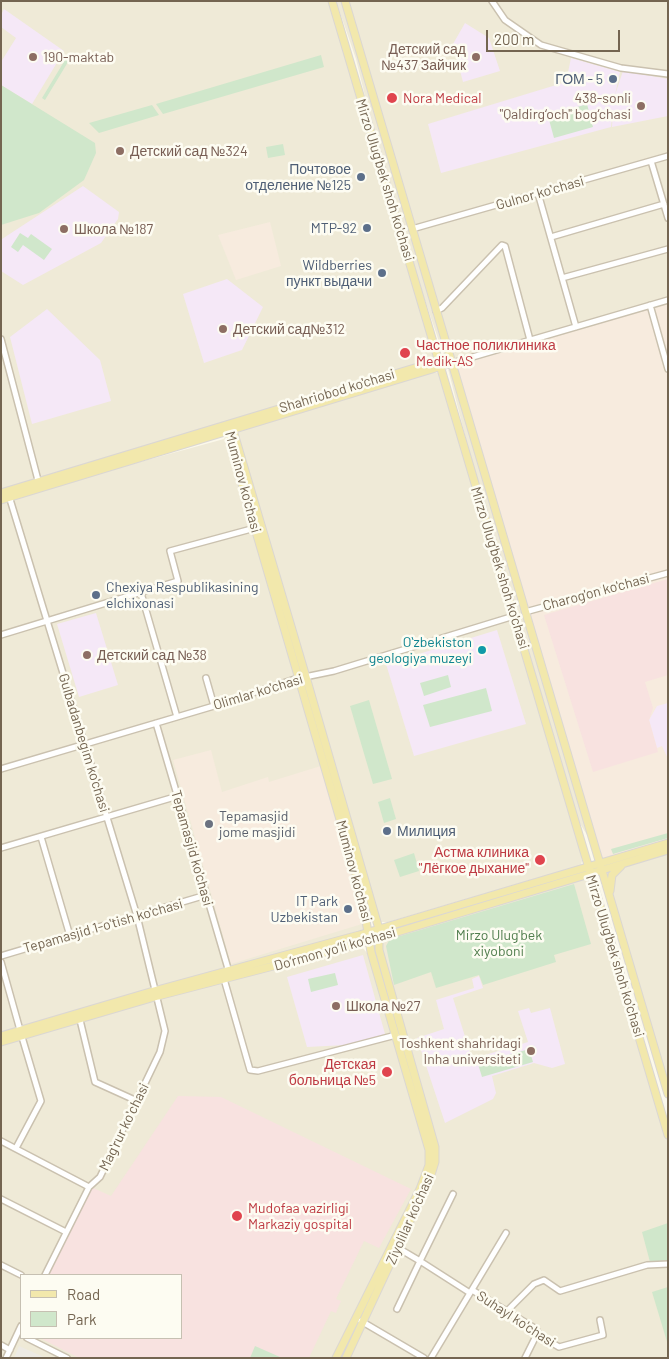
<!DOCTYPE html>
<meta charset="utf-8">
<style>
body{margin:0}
#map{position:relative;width:669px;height:1359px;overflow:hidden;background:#fbf8eb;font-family:Barlow,sans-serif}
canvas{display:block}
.frame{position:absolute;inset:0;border:2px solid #746551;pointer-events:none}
.legend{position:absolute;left:20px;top:1274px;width:162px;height:65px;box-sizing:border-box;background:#fdfcf2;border:1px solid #c6c0b2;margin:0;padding:6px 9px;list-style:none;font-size:15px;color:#746551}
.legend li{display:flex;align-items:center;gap:10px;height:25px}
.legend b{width:25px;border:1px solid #c6c0b2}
.scale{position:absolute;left:486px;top:30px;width:134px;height:22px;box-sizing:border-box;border:2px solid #746551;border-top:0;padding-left:6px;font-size:15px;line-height:18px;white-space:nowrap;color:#746551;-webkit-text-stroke:4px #fdfcf2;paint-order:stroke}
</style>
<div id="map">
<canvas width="669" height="1359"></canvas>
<div class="frame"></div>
<ul class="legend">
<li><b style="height:6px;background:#f2e8ac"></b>Road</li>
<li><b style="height:14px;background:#d0e7cb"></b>Park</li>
</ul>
<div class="scale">200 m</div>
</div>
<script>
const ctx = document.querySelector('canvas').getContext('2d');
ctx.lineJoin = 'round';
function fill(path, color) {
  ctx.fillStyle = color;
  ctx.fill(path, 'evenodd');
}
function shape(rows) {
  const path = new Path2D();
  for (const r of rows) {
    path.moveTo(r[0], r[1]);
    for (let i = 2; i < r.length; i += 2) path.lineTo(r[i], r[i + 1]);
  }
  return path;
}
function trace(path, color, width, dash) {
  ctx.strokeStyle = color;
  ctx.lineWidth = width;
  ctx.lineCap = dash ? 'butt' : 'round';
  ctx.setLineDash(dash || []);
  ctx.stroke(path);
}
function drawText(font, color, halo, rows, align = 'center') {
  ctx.font = font + ' Barlow,sans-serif';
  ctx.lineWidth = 5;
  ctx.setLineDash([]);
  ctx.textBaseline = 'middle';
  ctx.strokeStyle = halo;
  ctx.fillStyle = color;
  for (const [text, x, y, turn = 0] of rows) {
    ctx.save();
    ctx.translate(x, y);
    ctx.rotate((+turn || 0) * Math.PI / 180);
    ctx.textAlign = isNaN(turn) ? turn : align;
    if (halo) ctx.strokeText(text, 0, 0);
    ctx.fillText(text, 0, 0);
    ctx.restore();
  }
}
const residential = shape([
 [1,1,332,1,384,174,356,59,336,1,668,1,668,839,601,858,573,812,582,861,581,865,388,922,379,922,233,430,424,372,438,373,444,378,490,533,447,365,399,224,438,360,1,493],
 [227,432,358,894,364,929,233,969,1,1032,1,500,224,439],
 [668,850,668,1094,602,870],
 [590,873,668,1135,668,1358,346,1358,435,1162,379,938],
 [361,946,367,953,413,1092,429,1150,420,1189,332,1358,1,1358,1,1045,53,1027],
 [21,1275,181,1275,181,1338,21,1338]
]);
const commercial = shape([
 [270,222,281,266,236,280,218,235],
 [668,300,668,843,599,863,452,363],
 [211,750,222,792,268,777,269,782,324,765,362,924,231,964,173,760]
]);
const industrial = shape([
 [19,1346,46,1358,14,1358]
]);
const education = shape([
 [4,9,64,51,32,104,1,85,1,62,16,38,1,27,1,15],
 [465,23,489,38,500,71,463,82,453,44],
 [571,58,620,72,615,95,623,71,668,79,668,116,612,127,613,108,611,127,441,173,428,124,566,82],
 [83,186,119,212,118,219,101,243,23,285,1,271,2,239],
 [227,279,263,307,242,350,204,363,183,294],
 [47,309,100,360,111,401,32,424,10,337],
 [96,613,118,685,79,697,57,624],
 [497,630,526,724,414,756,386,664],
 [668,703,668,759,662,746,657,748,649,720,657,706],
 [363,955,385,1034,346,1045,307,1047,287,977],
 [479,976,483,988,453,998,472,1059,528,1042,518,1011,529,1008,531,1013,550,1008,565,1064,552,1068,534,1063,492,1076,496,1093,493,1099,445,1123,417,1038,444,1029,436,1000,474,988,472,979]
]);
const medical = shape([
 [668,579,668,675,645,682,653,708,649,720,658,752,593,772,544,615],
 [178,1096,221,1097,411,1189,379,1248,364,1241,336,1299,341,1301,336,1313,331,1311,309,1358,79,1358,40,1338,181,1338,181,1275,49,1275,91,1187,111,1196]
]);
const green = shape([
 [68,55,71,57,45,100,42,98],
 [321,55,324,67,163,114,156,104],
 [1,85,95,143,96,153,84,180,39,213,1,225],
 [587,104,593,127,554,138,548,116],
 [152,105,159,115,99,133,89,123],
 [283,144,285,155,268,158,266,147],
 [20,233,28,238,31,234,52,249,44,260,23,245,18,252,11,247],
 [448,675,451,687,424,696,420,683],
 [486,688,492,711,430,727,423,705],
 [369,700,392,779,373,784,350,706],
 [390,798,396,819,384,823,378,802],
 [668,833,668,838,613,854,611,849],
 [414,853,419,871,400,877,394,860],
 [574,884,591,944,554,955,556,962,483,985,479,975,436,988,431,972,394,985,386,946,390,939],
 [335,973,338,985,311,992,308,979],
 [529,1049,533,1062,482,1077,478,1064],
 [668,1223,668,1260,650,1262,642,1232],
 [668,1287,668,1345,652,1292],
 [255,1346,280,1357,280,1358,250,1358]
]);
const minor = shape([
 [492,1,505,20,541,45,621,68,668,74],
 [651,161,668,218],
 [538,193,576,327],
 [412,229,668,156],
 [551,237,664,204],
 [562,278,668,249],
 [650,305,668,369],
 [436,311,442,308,502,245,505,246,530,340],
 [1,339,39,484],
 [452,363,668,300],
 [9,496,137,916,165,1031,160,1052,100,1177,89,1187,45,1275],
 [141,593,177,717],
 [525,612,668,573],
 [1,635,178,581,170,551,255,528],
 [206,678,214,706],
 [156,723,229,972],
 [1,769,214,706,295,679,334,671,514,616],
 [41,837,70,936],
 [1,848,178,796],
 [1,956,206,895],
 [1,962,20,1030],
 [224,979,250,1070,258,1071,396,1035],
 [80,1020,95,1082,137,1101],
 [1,1141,89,1187],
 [16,1148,41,1101,22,1037],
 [453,1194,420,1261,470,1293],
 [1,1199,66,1232],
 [1,1265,21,1275],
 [472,1290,536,1329,540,1336,559,1347,603,1335,600,1320],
 [397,1309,420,1261,398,1248],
 [507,1311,534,1284,544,1280,560,1291,647,1265,668,1264],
 [361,1321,424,1358],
 [27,1338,67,1358],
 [1,1345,10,1350],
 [6,1358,21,1326],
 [431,1358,506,1233],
 [525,1358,537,1334]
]);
const major = shape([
 [332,1,668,1135],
 [345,1,668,1094],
 [227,425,233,430,306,677,379,929,379,950,435,1147,435,1162,430,1178,346,1358],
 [227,425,238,470,362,895,371,952,429,1150,429,1165,420,1189,336,1358],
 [1,493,441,360],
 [1,500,452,363],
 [610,891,612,875,621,866],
 [1,1036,150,992,359,935,668,843],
 [1,1042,158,996,358,944,668,850]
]);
const markers = [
 [33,57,5,"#8d6e63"],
 [476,57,5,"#8d6e63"],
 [613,79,5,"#5c6f8a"],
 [392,98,6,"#e0444e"],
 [641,106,5,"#8d6e63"],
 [120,151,5,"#8d6e63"],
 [361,177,5,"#5c6f8a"],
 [367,228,5,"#5c6f8a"],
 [64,229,5,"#8d6e63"],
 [382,273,5,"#5c6f8a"],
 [223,329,5,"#8d6e63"],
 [405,353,6,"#e0444e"],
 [96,595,5,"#5c6f8a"],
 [482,650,5,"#0f9aa8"],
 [87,655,5,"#8d6e63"],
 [209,824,5,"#6b7280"],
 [387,831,5,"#5c6f8a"],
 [540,860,6,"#e0444e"],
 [348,909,5,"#5c6f8a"],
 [336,1006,5,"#8d6e63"],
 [531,1051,5,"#8d6e63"],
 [387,1072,6,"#e0444e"],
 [237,1216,6,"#e0444e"]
];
const educationNames = [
 ["Детский сад",466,49,"right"],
 ["№437 Зайчик",466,65,"right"],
 ["190-maktab",43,57],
 ["438-sonli",631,98,"right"],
 ["\"Qaldirg‘och\" bog‘chasi",631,114,"right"],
 ["Детский сад №324",130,151],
 ["Школа №187",74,229],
 ["Детский сад№312",233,329],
 ["Детский сад №38",97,655],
 ["Школа №27",346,1006],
 ["Toshkent shahridagi",521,1043,"right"],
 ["Inha universiteti",521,1059,"right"]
];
const serviceNames = [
 ["ГОМ - 5",603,79],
 ["Почтовое",351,169],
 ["отделение №125",351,185],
 ["MTP-92",357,228],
 ["Wildberries",372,265],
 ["пункт выдачи",372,281],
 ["Chexiya Respublikasining",106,587,"left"],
 ["elchixonasi",106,603,"left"],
 ["Милиция",397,831,"left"],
 ["IT Park",338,901],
 ["Uzbekistan",338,917]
];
const healthNames = [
 ["Nora Medical",403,98],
 ["Частное поликлиника",416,345],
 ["Medik-AS",416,361],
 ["Астма клиника",529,852,"right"],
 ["\"Лёгкое дыхание\"",529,868,"right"],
 ["Детская",376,1064,"right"],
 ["больница №5",376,1080,"right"],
 ["Mudofaa vazirligi",248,1208],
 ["Markaziy gospital",248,1224]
];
const streetNames = [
 ["Mirzo Ulug'bek shoh ko'chasi",385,180,73],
 ["Gulnor koʻchasi",540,193,-16],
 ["Shahriobod ko'chasi",337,391,-17],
 ["Muminov ko'chasi",243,482,75],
 ["Mirzo Ulug'bek shoh ko'chasi",500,568,73],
 ["Charog'on ko'chasi",596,592,-15],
 ["Olimlar ko'chasi",258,692,-17],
 ["Gulbadanbegim ko'chasi",84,743,73],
 ["Tepamasjid ko'chasi",192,848,74],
 ["Muminov ko'chasi",354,871,75],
 ["Tepamasjid 1-o'tish ko'chasi",103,926,-16],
 ["Do‘rmon yo‘li ko‘chasi",335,949,-16],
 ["Mirzo Ulug'bek shoh ko'chasi",615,956,73],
 ["Magʻrur koʻchasi",124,1127,-64],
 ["Ziyolilar ko'chasi",410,1219,-66],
 ["Suhayl ko'chasi",516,1319,33]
];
const cultureNames = [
 ["Oʻzbekiston",472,642],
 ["geologiya muzeyi",472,658]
];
const worshipNames = [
 ["Tepamasjid",219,816],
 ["jome masjidi",219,832]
];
const parkNames = [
 ["Mirzo Ulug'bek",499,935],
 ["xiyoboni",499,951]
];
fill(residential, '#efead7');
fill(commercial, '#f7ebde');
fill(industrial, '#edeae3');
fill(education, '#f5e8f7');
fill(medical, '#f8e2e0');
fill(green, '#d0e7cb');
trace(minor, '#cac1af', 8);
trace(major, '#dbd7d2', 9);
trace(minor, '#fff', 5);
trace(major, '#f2e8ac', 7);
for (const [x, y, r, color] of markers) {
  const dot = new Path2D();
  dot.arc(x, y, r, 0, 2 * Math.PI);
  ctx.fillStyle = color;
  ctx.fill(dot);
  trace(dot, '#fdfcf2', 2);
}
drawText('14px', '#785e54', '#fdfcf2', educationNames, 'left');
drawText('14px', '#4e5e75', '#fdfcf2', serviceNames, 'right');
drawText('14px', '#be3a42', '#fdfcf2', healthNames, 'left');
drawText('14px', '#746551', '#fdfcf2', streetNames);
drawText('14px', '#0d838f', '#fdfcf2', cultureNames, 'right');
drawText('14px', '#5b616d', '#fdfcf2', worshipNames, 'left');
drawText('14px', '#507d4d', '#fdfcf2', parkNames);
</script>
